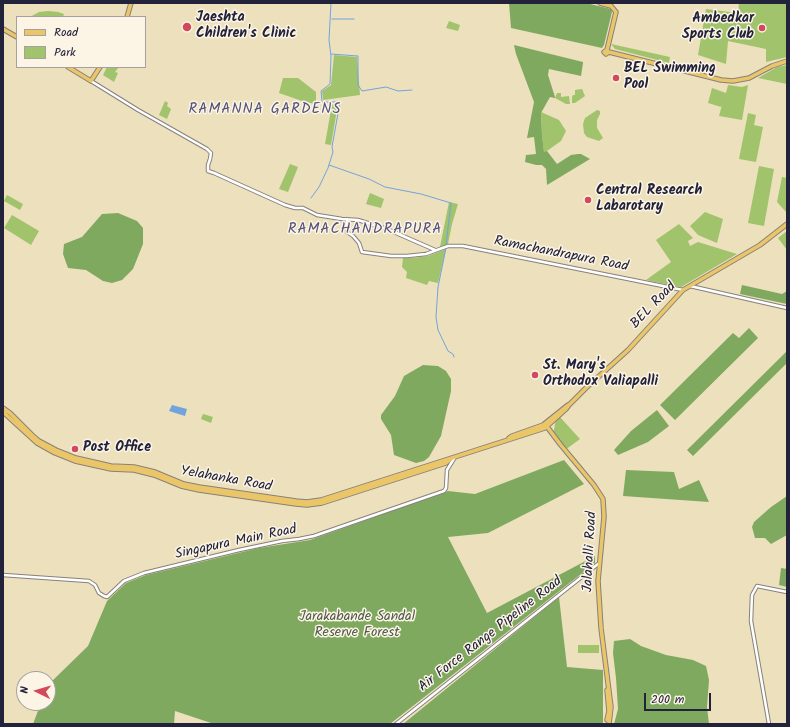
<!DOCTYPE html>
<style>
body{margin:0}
#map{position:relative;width:790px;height:727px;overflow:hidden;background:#ece0bd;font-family:Kalam,sans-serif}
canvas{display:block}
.frame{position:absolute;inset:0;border:4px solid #22223b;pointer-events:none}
.legend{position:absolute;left:16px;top:16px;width:130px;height:52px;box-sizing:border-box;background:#fcf5e5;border:1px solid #a5a1a1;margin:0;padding:5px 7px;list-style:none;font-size:12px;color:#22223b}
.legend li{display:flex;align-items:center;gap:8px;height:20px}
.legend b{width:20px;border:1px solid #a5a1a1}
.north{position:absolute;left:16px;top:671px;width:40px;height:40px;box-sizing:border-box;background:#fcf5e5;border:1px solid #a5a1a1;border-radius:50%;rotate:275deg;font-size:11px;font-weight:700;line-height:16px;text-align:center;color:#22223b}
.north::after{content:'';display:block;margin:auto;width:14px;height:18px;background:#d1495b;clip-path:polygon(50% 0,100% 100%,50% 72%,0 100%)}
.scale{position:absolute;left:644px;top:693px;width:67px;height:18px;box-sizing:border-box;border:2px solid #22223b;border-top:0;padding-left:5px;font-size:12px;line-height:14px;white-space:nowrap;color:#22223b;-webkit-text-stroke:3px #fcf5e5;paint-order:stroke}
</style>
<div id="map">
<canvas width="790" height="727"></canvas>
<div class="frame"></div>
<ul class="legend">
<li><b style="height:5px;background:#ebc669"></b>Road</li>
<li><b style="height:11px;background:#a0c36c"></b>Park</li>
</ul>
<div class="north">N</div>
<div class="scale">200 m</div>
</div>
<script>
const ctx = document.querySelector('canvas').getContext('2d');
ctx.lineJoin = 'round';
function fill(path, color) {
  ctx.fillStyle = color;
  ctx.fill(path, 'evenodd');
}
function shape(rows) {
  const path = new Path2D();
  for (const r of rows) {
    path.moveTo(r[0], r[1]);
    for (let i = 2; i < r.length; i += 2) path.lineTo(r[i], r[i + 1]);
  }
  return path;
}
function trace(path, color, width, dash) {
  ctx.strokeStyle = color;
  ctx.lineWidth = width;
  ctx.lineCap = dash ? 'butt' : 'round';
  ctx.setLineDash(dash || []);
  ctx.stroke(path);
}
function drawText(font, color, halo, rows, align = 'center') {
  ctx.font = font + ' Kalam,sans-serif';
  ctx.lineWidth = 3;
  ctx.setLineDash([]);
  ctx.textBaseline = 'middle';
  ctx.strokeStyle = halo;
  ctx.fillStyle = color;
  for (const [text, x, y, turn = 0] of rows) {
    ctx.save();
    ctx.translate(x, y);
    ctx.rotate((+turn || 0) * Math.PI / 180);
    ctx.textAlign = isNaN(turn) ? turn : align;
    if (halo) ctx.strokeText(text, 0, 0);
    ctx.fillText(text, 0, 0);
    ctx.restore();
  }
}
const green = shape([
 [739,3,787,3,787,57,766,62,766,49,728,41,726,64,698,55,706,9,738,13],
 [48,11,58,12,64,14,63,17,30,17,39,12],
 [449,21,460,25,458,31,446,28],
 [611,44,670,57,669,63,615,49],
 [334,55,357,57,360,95,323,100,322,91,331,85],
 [787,65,787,84,758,78,777,67],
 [107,67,119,67,115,72,118,73,114,82,103,75],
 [283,78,298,78,316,92,316,104,305,102,279,93],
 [728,85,742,87,748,85,742,120,719,116,722,105,721,107,708,103,712,88,726,93],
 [582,89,585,96,575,103,572,103,572,97,573,95,575,95,575,90],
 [557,93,561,93,561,97,569,96,570,104,566,104,555,98],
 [165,101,168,103,167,106,171,109,167,119,159,115],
 [332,104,338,104,331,145,325,144],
 [597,110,600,111,600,114,597,120,597,128,603,138,599,141,587,137,584,133,583,124,585,118],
 [541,112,559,120,566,131,561,141,544,153,542,135],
 [748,113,756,115,754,125,763,127,756,162,739,159],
 [290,164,298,167,288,192,279,189],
 [759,166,774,169,764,226,748,223],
 [782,177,787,178,787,213,777,202],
 [370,193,384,199,381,208,366,204],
 [7,195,23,204,20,210,4,201],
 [449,202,458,204,452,224,448,244,440,247],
 [705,212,723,219,717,243,698,235,690,226],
 [12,215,39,231,31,245,4,228],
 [679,224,693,238,688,241,690,246,698,242,737,254,681,287,646,280,671,262,656,240],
 [787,231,787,250,778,238],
 [446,249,438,283,429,281,427,285,406,278,407,272,402,267,403,258,413,258,428,256],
 [203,414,213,417,211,423,201,419],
 [559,416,580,439,565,450,553,435,556,419],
 [578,645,599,645,599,653,578,653]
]);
const forest = shape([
 [509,3,586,3,611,9,612,12,604,45,602,48,511,28],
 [514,45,583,62,583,63,581,76,549,69,548,75,555,97,555,98,550,97,541,113,542,135,544,152,547,151,557,164,571,155,578,154,581,154,590,159,547,185,546,169,542,165,536,165,525,162,526,155,536,154,534,137,527,138,534,102,516,54],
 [118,213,137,221,143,228,143,244,133,269,122,280,112,283,103,281,86,270,68,268,63,254,64,244,82,237,102,214],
 [742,285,782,294,787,291,787,304,740,294],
 [749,328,758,338,675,420,660,405,733,333,739,338],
 [787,351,787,363,693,456,687,450],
 [423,365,438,366,446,371,451,379,451,391,441,436,429,457,424,461,416,463,394,455,391,435,381,419,381,415,395,396,404,376],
 [657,410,669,426,648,442,618,455,614,450,631,431],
 [564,460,584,484,488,533,448,537,487,613,595,556,595,563,390,724,214,724,175,711,174,724,33,724,41,703,48,703,49,684,88,646,107,601,126,583,146,575,259,548,310,540,448,491,475,494],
 [626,470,674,472,679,489,699,480,709,502,623,496],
 [787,496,787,535,771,544,765,538,755,538,752,527,754,522,771,507],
 [781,568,787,569,787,587,779,585],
 [559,597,567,667,603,670,603,724,403,724],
 [630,639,641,646,666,655,693,660,706,666,709,680,707,707,709,724,614,724,618,709,616,678,613,653,614,641]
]);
const water = shape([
 [172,405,187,409,185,416,169,411]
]);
const stream = shape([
 [332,19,354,19],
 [331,54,358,56,358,85,362,91,386,87,398,91,412,90],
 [329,165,369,179,385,187,421,194,451,203,446,245],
 [311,198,319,187,328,168,333,152,332,147,340,102,322,102,321,91,330,84,331,56,329,40,331,3],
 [446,248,438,287,436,317,438,330,448,351,453,354,454,357]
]);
const minor = shape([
 [91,81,138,110,207,149,211,153,210,159,208,165,208,171,214,173,285,205,295,208,303,208,317,215,342,219,358,220,387,229,435,250],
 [347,219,347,232,353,236,359,243,362,252,391,256,407,256,426,254,448,246,463,246,683,290],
 [690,286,787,308],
 [3,575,89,581,95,585,99,593,104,596,107,597,124,581,144,573,239,550,282,541,299,539,314,536,444,491,446,488,447,470,455,457],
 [396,724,598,564,599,564],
 [769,724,751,621,752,595,757,586,787,592]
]);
const major = shape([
 [600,3,611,6,616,12,607,50,604,52,606,54,609,52,721,80,733,81,749,78,772,66,787,61],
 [127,17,131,3],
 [3,29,17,37],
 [68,67,91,81,100,67],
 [3,408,10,413,32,435,39,441,56,450,76,458,111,466,134,467,155,472,184,484,199,487,296,501,307,502,321,500,545,428,566,409,569,405,586,388,628,350,683,290,760,245,787,224],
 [3,412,37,443,55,453,75,461,111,469,134,470,154,475,181,486,199,490,296,504,307,505,322,503,446,463,451,459],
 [545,424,560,444,594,485,603,499,604,517,598,581,601,628,611,707,609,724],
 [509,438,512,436,543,425,568,405],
 [607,690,609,711,607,720]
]);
const markers = [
 [187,27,5,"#d1495b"],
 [762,28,4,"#d1495b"],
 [616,78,4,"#d1495b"],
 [588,200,4,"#d1495b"],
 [535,375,4,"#d1495b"],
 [75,449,4,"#d1495b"]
];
const poiNames = [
 ["Jaeshta",196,19],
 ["Children's Clinic",196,35],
 ["Ambedkar",754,20,"right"],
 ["Sports Club",754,36,"right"],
 ["BEL Swimming",624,70],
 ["Pool",624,86],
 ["Central Research",596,192],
 ["Labarotary",596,208],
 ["St. Mary's",543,367],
 ["Orthodox Valiapalli",543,383],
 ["Post Office",83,449]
];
const streetNames = [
 ["Ramachandrapura Road",561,255,11],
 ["BEL Road",654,306,-46],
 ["Yelahanka Road",226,480,10],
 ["Singapura Main Road",236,543,-12],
 ["Jalahalli Road",591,552,-87],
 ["Air Force Range Pipeline Road",491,635,-38]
];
const parkNames = [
 ["Jarakabande Sandal",357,618],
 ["Reserve Forest",357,634]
];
const neighbourhoodNames = [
 ["RAMANNA GARDENS",265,110],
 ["RAMACHANDRAPURA",365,230]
];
fill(green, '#a0c36c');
fill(forest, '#80a960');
fill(water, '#73a3dd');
trace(stream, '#73a3dd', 1);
trace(minor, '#87817c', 4.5);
trace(major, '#87817c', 5.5);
trace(minor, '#fff', 2.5);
trace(major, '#ebc669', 3.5);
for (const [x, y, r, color] of markers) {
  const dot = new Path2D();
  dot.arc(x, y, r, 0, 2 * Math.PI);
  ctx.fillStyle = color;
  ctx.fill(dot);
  trace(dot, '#fcf5e5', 1.5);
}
drawText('bold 14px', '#22223b', '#fcf5e5', poiNames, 'left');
drawText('14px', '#22223b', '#fcf5e5', streetNames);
drawText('14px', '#4e5a4c', '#fcf5e5', parkNames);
ctx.letterSpacing = '1px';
drawText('15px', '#56537b', '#fcf5e5', neighbourhoodNames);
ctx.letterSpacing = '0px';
</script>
